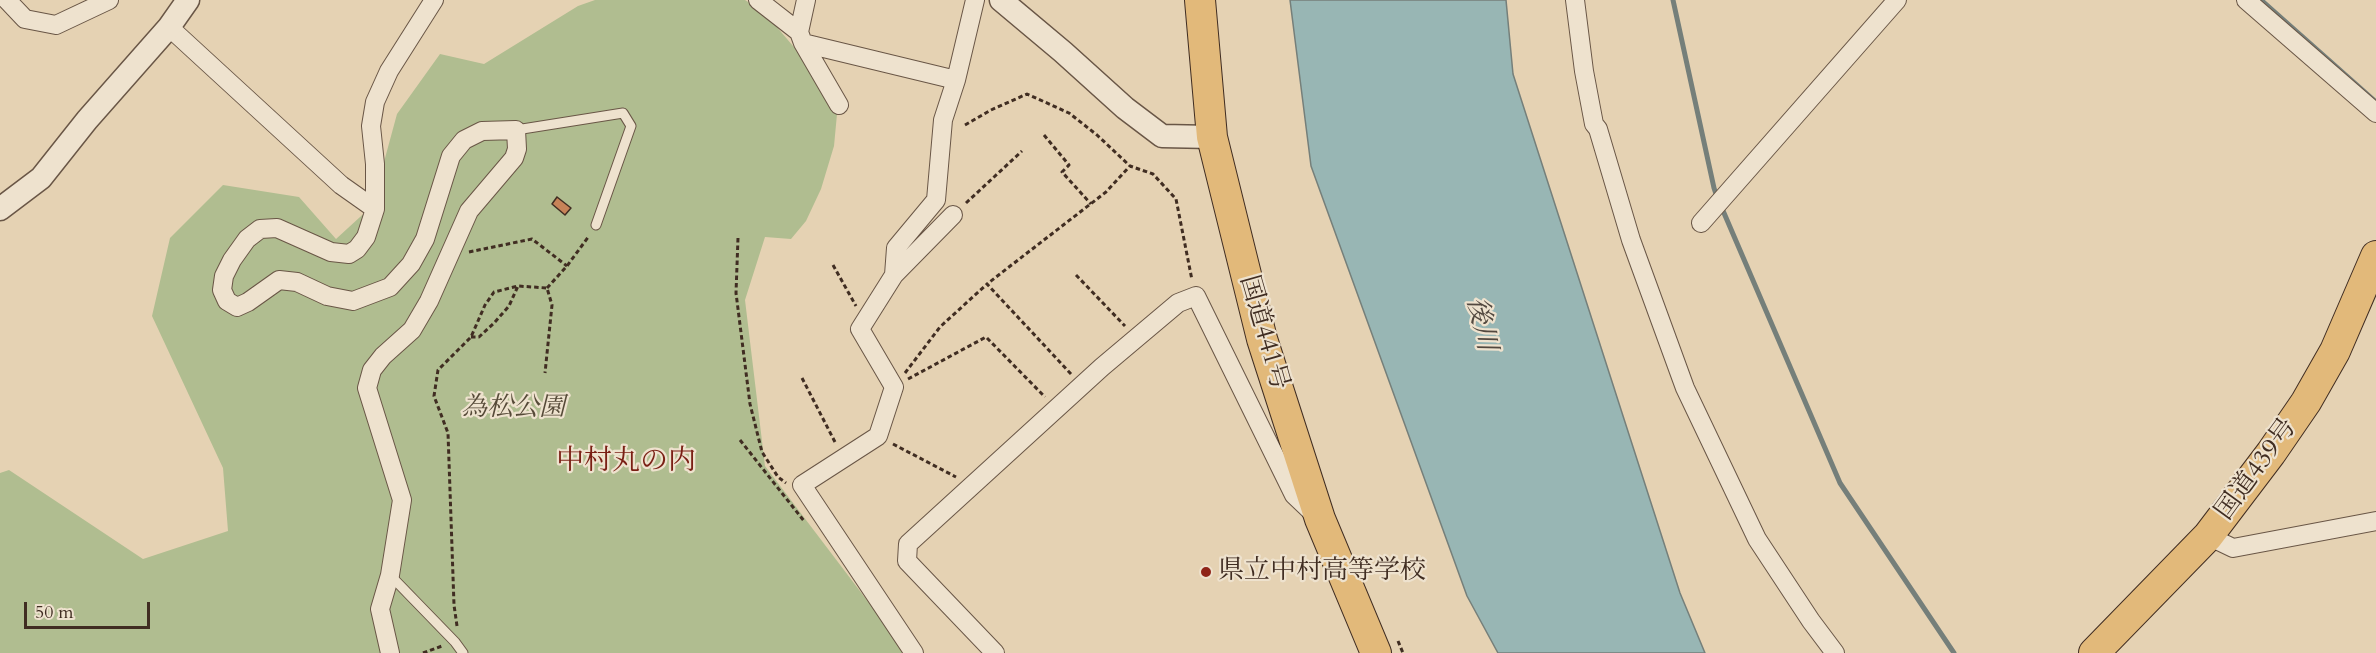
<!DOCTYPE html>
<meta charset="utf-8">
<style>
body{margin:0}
#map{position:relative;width:2376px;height:653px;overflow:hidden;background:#e5d2b3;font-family:Cardo,serif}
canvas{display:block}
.scale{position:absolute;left:24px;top:602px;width:126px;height:27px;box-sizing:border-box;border:3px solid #402d22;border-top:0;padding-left:8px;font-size:18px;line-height:21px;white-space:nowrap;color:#402d22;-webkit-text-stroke:4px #eee2ce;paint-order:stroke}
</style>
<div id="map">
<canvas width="2376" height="653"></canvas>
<div class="scale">50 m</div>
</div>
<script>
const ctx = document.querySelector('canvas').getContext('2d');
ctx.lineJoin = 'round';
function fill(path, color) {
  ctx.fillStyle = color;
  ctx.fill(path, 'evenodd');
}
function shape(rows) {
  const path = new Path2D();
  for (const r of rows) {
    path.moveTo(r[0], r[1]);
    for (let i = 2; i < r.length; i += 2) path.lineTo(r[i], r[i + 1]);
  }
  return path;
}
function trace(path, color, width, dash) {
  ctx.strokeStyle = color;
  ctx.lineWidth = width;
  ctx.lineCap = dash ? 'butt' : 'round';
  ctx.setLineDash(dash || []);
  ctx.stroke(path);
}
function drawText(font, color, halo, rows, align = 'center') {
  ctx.font = font + ' Cardo,"Noto Serif JP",serif';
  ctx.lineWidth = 4.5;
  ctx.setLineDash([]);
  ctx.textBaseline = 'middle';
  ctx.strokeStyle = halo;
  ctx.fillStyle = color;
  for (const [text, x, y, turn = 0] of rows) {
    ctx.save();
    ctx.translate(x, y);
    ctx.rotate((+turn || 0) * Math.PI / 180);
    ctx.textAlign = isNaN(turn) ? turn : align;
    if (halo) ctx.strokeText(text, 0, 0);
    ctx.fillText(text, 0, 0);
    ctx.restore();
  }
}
const green = shape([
 [595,0,745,0,764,12,799,53,832,100,837,114,834,146,821,189,806,221,791,239,765,237,745,300,765,466,907,653,0,653,0,473,9,470,143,559,228,531,223,468,152,316,170,238,223,185,299,197,336,239,372,206,397,114,440,54,484,64,578,6]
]);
const water = shape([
 [1290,0,1506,0,1513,74,1680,593,1705,653,1498,653,1467,596,1311,166,1290,0]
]);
const stream = shape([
 [1673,0,1714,188,1717,197],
 [2261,0,2376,102],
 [1721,206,1840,483,1954,653]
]);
const building = shape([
 [557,197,571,208,565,215,552,204,557,197]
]);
const path = shape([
 [965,125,991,110,1027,94,1069,113,1097,135,1130,166],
 [1044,135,1069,165,1062,172,1091,204],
 [966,203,1022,151],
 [738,238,736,293,750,404,762,452,778,477,786,483],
 [469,252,532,239,567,266],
 [833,265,856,306],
 [1076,275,1125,326],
 [547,288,567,266,589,236],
 [471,337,479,337,494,323,509,306,518,286],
 [905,373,940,327,987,284],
 [1071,374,987,284,1106,192,1130,166,1153,174,1176,199,1192,280],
 [802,378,836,444],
 [908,379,986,337,1045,397],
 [740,440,804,521],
 [893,444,956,477],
 [457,626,454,605,448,433,434,396,438,370,471,337,485,305,494,292,518,286,547,288,552,305,545,373],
 [1398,641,1403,653],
 [423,653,442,646]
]);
const service = shape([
 [516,130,623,113,631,126,596,225],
 [390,575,455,642,463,653]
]);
const minor = shape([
 [7,0,25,19,56,25,109,0],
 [758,0,799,32],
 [806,0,799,32,803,43,839,105],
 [1575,0,1584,71,1594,124,1598,129,1631,240,1685,388,1757,539,1811,621,1835,653],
 [2246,0,2376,113],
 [169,27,341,185,375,209],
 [803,43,956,80],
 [1701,223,1897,0],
 [894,275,896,248,936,200,943,120,956,80,975,0],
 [2208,536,2233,548,2376,521],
 [390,653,380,609,390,575,402,500,367,388,372,370,383,356,412,330,429,301,469,211,514,158,517,149,516,130,482,131,464,140,451,156,425,239,411,264,390,287,353,301,327,296,297,282,279,280,248,302,237,307,227,301,222,290,224,276,232,260,247,239,260,229,277,228,331,252,349,254,357,249,366,237,375,209,375,164,371,126,375,102,389,71,434,0],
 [914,653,802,485,878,436,894,387,860,329,894,275,953,215],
 [995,653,907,561,908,544,1102,367,1178,303,1196,296,1294,495,1316,516]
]);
const tertiary = shape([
 [1001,0,1063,52,1125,108,1162,136,1212,137],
 [0,209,41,178,87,120,169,27,188,0]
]);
const trunk = shape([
 [1200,0,1212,137,1262,339,1320,519,1376,653],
 [2094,653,2208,536,2271,453,2306,402,2335,351,2376,256]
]);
const markers = [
 [1206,572,6,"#8f2418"]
];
const streetNames = [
 ["国道441号",1263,333,74],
 ["国道439号",2257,470,-54]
];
const parkNames = [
 ["為松公園",513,409]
];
const poiNames = [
 ["県立中村高等学校",1218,572]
];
const waterNames = [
 ["後川",1480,324,77]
];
const quarterNames = [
 ["中村丸の内",626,463]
];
fill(green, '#b0bd90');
fill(water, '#98b6b4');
trace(water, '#757f7a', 1.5);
trace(stream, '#757f7a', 5);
fill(building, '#c78358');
trace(building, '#402d22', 1.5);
trace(service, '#695646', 11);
trace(minor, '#695646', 20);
trace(tertiary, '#695646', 25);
trace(trunk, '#402d22', 32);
trace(path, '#402d22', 3, [4.5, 3]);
trace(service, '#eee2ce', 9);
trace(minor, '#eee2ce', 18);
trace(tertiary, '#eee2ce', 22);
trace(trunk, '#e2b97a', 30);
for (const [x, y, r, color] of markers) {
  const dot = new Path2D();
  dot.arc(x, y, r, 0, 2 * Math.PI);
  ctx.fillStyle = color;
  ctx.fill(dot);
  trace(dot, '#eee2ce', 2);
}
drawText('26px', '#402d22', '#eee2ce', streetNames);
drawText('italic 26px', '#564a38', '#eee2ce', parkNames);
drawText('26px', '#402d22', '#eee2ce', poiNames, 'left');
drawText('italic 27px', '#52483f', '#eee2ce', waterNames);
drawText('28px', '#7a1f14', '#eee2ce', quarterNames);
</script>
